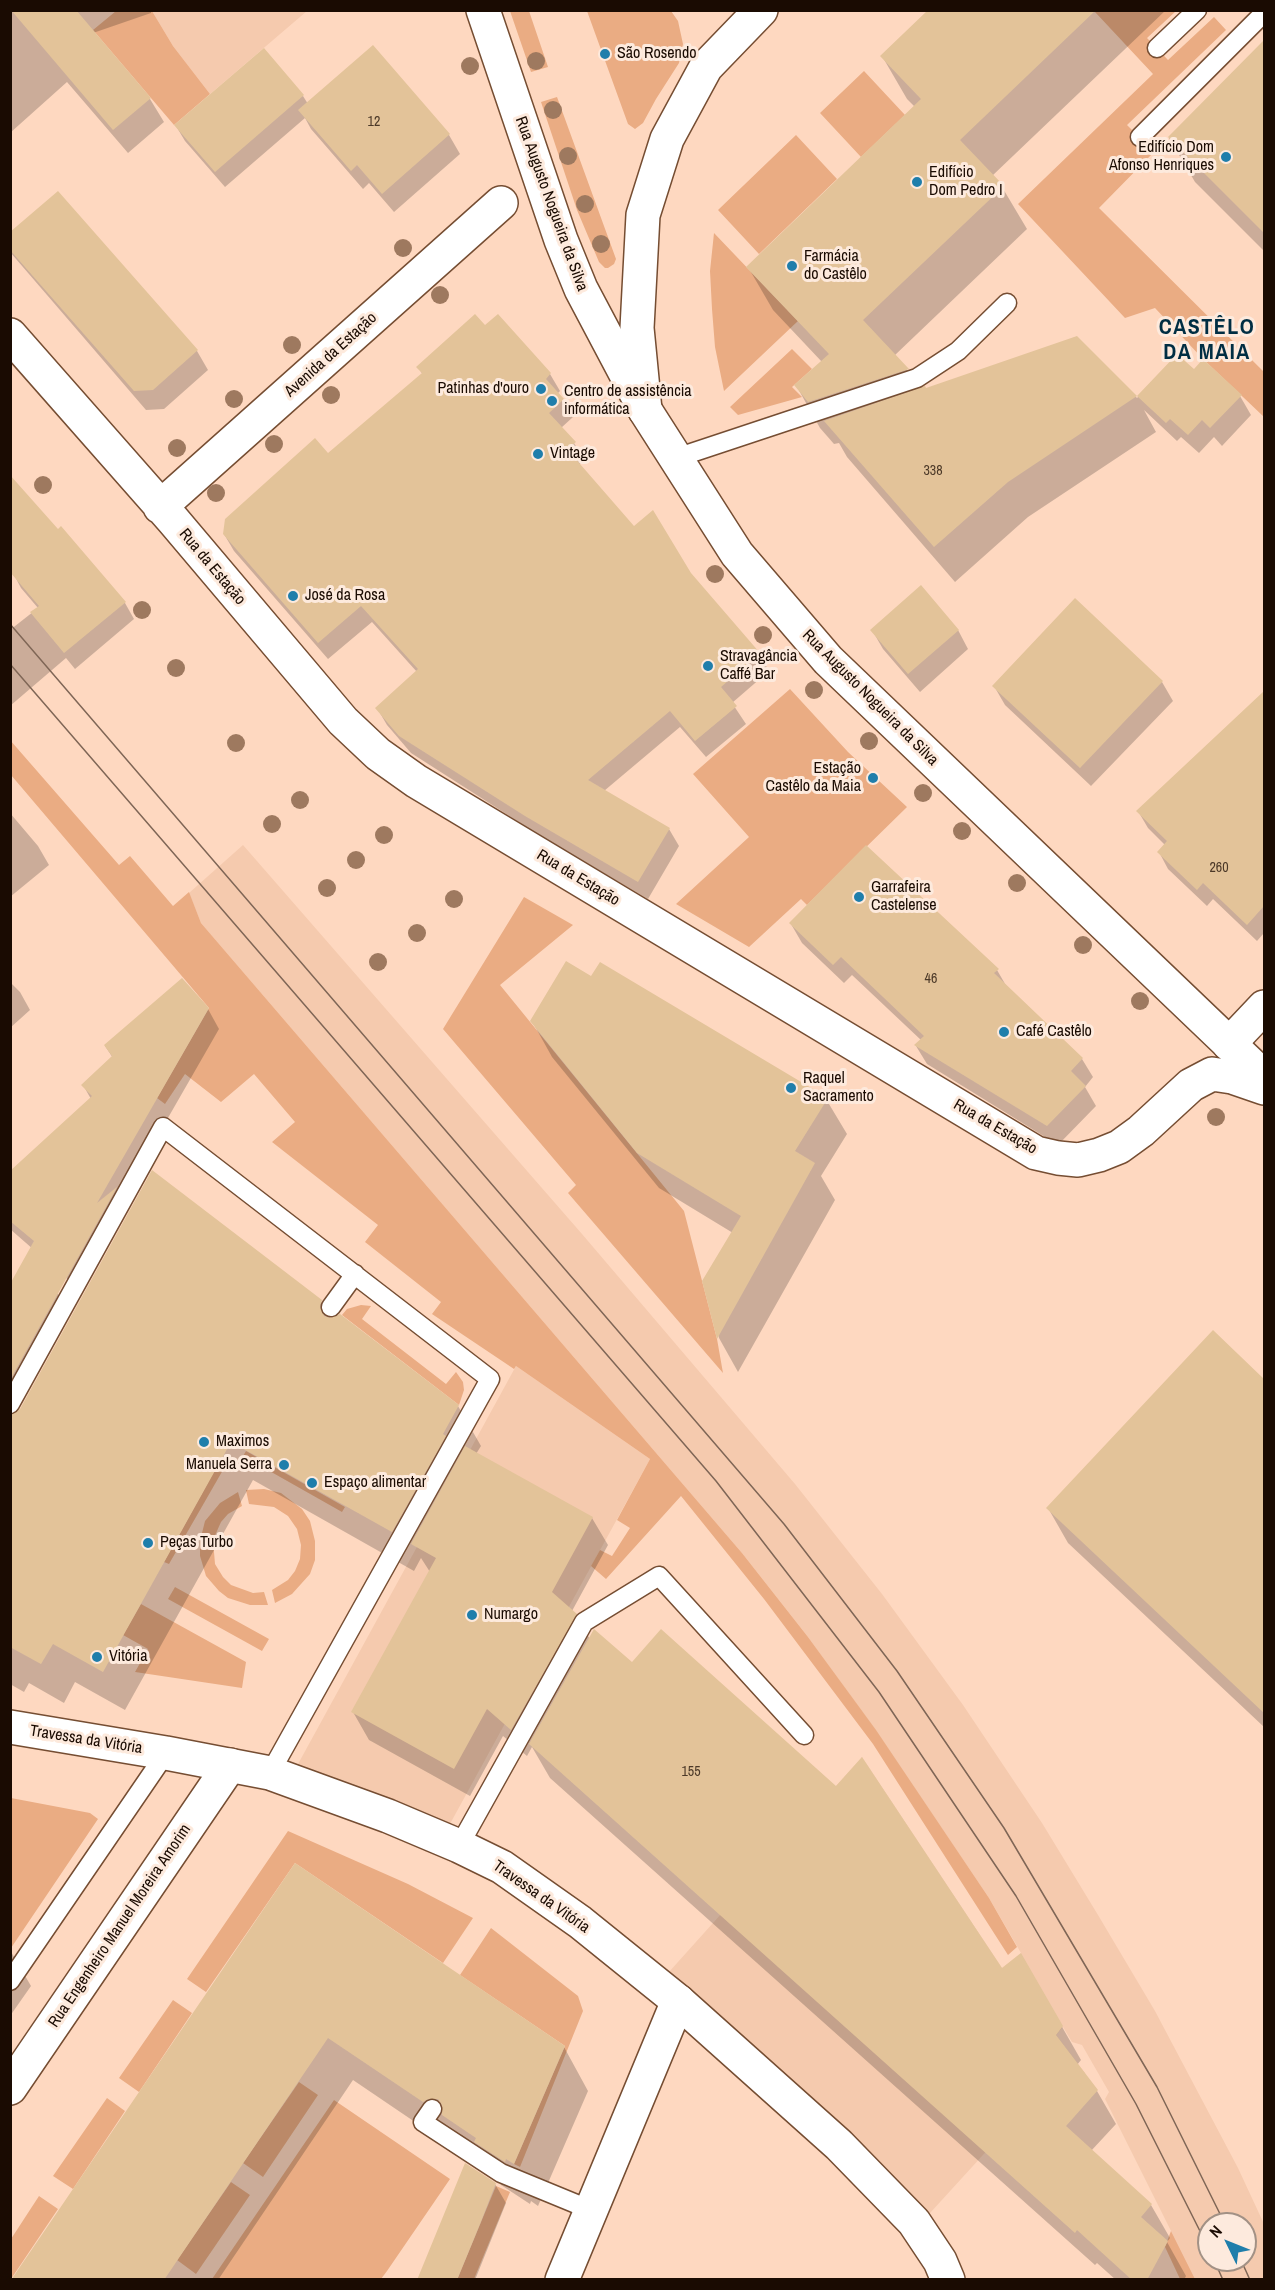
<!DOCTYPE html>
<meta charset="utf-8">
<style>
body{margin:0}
#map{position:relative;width:1275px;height:2290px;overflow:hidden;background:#fed8c0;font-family:"Archivo Narrow",sans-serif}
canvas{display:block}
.frame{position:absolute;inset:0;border:12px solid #1a0b02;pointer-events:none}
.north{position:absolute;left:1197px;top:2212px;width:60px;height:60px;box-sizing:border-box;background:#fdeadd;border:2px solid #a29185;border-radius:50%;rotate:313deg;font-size:16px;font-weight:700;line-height:24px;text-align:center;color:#1a0b02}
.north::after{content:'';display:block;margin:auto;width:21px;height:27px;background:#1f7eab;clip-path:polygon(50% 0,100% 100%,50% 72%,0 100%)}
</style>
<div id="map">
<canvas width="1275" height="2290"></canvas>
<div class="frame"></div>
<div class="north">N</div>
</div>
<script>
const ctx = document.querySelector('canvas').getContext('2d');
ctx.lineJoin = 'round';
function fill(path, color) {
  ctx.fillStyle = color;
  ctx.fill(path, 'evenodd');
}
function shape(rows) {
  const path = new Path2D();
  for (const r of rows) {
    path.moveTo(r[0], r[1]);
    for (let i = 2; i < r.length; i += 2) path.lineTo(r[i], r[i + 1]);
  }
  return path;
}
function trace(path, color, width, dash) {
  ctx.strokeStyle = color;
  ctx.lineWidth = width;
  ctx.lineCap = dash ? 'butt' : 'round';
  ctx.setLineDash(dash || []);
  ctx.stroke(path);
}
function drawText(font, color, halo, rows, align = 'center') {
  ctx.font = font + ' "Archivo Narrow",sans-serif';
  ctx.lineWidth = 6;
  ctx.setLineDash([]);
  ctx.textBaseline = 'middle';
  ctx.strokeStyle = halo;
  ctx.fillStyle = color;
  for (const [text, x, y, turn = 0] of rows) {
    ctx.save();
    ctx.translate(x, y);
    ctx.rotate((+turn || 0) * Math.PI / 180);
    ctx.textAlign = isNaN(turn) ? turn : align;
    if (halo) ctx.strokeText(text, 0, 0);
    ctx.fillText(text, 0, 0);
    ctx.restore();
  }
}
const built = shape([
 [152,11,307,11,210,94,173,46],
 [243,845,582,1234,795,1484,882,1594,963,1705,1042,1823,1098,1915,1155,2011,1238,2168,1264,2224,1264,2279,1195,2279,1105,2099,1109,2092,1082,2045,1072,2042,1063,2027,1056,2035,1085,2073,1081,2077,1066,2064,920,2224,660,1982,862,1757,1002,1968,1021,1953,989,1898,876,1731,808,1637,742,1553,201,923,189,893],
 [1209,2224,1245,2224,1245,2260,1209,2260],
 [516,1366,650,1459,445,1833,292,1775]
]);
const green = shape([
 [1097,10,1176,11,1147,38,1168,60,1214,17,1226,30,1127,125,1154,152,1099,208,1264,372,1264,417,1203,359,1155,308,1125,318,1018,204,1153,74,1095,12],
 [116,11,152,11,173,46,210,94,174,125,93,30],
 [510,11,529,11,548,67,531,72],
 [587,11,671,11,678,21,683,44,679,63,656,99,643,123,635,129,628,124],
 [864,71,905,115,861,157,820,113],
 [557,97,616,259,614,264,608,268,605,268,599,262,577,210,541,102],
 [796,135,837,179,759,254,718,210],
 [714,233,798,321,724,391,715,347,712,309,710,271],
 [792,349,812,369,792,387,802,397,738,415,730,407],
 [790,689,848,752,907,807,807,905,801,899,749,947,676,904,749,837,693,774],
 [10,740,119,865,130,856,173,906,189,892,201,923,742,1553,808,1637,876,1730,989,1898,1017,1947,1008,1955,873,1744,764,1599,681,1496,606,1579,591,1566,600,1550,612,1556,630,1528,617,1520,650,1459,516,1366,514,1369,432,1314,441,1302,365,1242,378,1225,272,1142,295,1122,254,1074,221,1102,185,1074,165,1104,157,1098,209,1008,11,775],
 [524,897,573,925,500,985,684,1211,717,1339,723,1373,568,1193,576,1185,443,1029],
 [361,1305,371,1306,362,1319,446,1384,456,1372,463,1382,464,1390,459,1405,342,1315,347,1309],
 [246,1451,345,1507,342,1512,243,1456],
 [217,1466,223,1470,169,1564,164,1562],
 [264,1489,281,1493,302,1509,310,1521,315,1541,315,1560,310,1574,292,1594,275,1603,272,1590,288,1580,295,1571,300,1559,301,1545,297,1529,288,1516,274,1507,249,1504,246,1490],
 [238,1492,242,1506,228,1514,221,1522,213,1540,215,1564,223,1577,231,1585,253,1593,264,1592,268,1605,250,1605,228,1598,219,1591,206,1576,200,1556,200,1541,205,1521,220,1503],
 [175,1587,269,1639,262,1651,168,1599],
 [141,1604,246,1662,242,1688,135,1672,148,1649,123,1635],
 [11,1798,90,1813,98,1819,11,1948],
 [288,1831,408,1884,473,1918,443,1963,295,1863,206,1992,187,1979],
 [491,1928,578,1996,583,2011,520,2167,514,2164,565,2046,460,1975],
 [173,2000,192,2013,139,2092,119,2078],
 [299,2082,318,2095,263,2177,243,2163],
 [107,2098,125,2111,73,2189,53,2176],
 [334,2100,450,2179,387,2271,381,2279,212,2279],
 [231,2182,250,2195,196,2274,177,2260],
 [496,2186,510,2192,474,2279,457,2280],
 [39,2196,58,2209,11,2279,11,2239],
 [1171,2231,1195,2279,1180,2279,1165,2247]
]);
const shadow = shape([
 [10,10,151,10,151,13,93,33,150,99,164,122,128,153,67,82,10,133],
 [930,10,1166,10,992,176,1002,187,1027,229,894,356,907,370,919,390,926,390,1076,337,1137,398,1177,356,1194,371,1240,396,1251,415,1222,446,1214,437,1199,453,1181,437,1177,441,1144,410,1156,432,1028,517,955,582,847,457,839,443,834,444,820,428,796,385,822,362,773,310,748,267,915,107,907,99,882,56],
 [373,47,449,135,460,154,394,212,369,183,363,189,311,129,305,118,225,187,185,141,176,126,303,96,308,104],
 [1250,57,1264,72,1264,251,1195,182,1169,138],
 [58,193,197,351,208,370,164,409,146,410,10,252,10,234],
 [485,327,550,374,560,391,557,394,573,417,561,428,574,443,584,460,579,465,633,528,689,573,759,654,769,671,732,703,746,724,706,757,680,727,604,791,669,829,679,846,648,899,536,833,411,753,387,725,377,708,417,672,372,622,328,659,234,551,224,534,328,455,423,375,418,367],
 [12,571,125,603,134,619,75,669,66,658,10,706,10,630,38,608,21,588],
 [1075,600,1162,682,1173,701,1091,786,1005,705,994,686],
 [872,630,958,630,968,649,920,692,883,649],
 [1264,693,1264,933,1257,941,1213,899,1207,906,1168,869,1159,852,1165,845,1148,828,1138,811],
 [10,813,38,846,49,865,10,897],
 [791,924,997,970,1008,989,1082,1059,1093,1077,1085,1087,1096,1106,1058,1145,927,1064,916,1046,922,1041,852,975,844,983,802,943],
 [592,978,826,1099,847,1134,821,1176,835,1200,738,1372,719,1338,704,1281,733,1233,659,1188,552,1057,532,1021],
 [10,982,20,992,30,1010,10,1028],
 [208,1009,219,1029,122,1198,81,1291,10,1229,10,1173,91,1099,83,1085,113,1058,105,1046],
 [10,1288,58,1294,67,1310,23,1391,10,1380],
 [321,1301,331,1319,458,1406,481,1446,476,1454,592,1518,608,1545,572,1611,590,1639,1002,1970,1021,1955,1081,2060,1077,2065,1097,2091,1116,2124,1091,2151,1151,2205,1170,2238,1167,2242,1186,2276,1184,2280,1116,2280,1097,2263,1095,2265,550,1778,532,1747,527,1756,503,1736,470,1796,369,1740,353,1712,430,1572,421,1558,414,1571,253,1480,125,1710,75,1682,64,1703,29,1683,24,1692,10,1684,10,1418],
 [1213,1332,1264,1381,1264,1727,1068,1543,1048,1508],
 [296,1865,564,2047,588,2091,538,2206,531,2201,530,2204,501,2185,496,2177,353,2080,218,2280,13,2280],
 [10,1950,31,1986,10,2016],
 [495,2184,506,2203,475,2280,419,2280]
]);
const building = shape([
 [11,10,76,10,151,98,113,130],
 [928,10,1096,10,960,140,1004,186,863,320,909,369,808,402,794,385,829,354,746,267,921,99,880,56],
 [1264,40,1264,233,1168,137],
 [373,45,450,134,382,194,357,165,351,171,298,110],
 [264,48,304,95,215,172,174,125],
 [58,191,198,350,153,390,134,391,10,250,10,232],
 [475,314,485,325,498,314,551,373,546,379,564,399,549,413,576,442,567,449,634,526,653,510,691,573,760,653,721,687,737,706,695,741,670,711,588,780,670,828,638,882,525,816,399,736,375,708,418,669,361,606,318,643,223,534,225,519,315,438,328,453,422,373,416,367],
 [1077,336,1137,396,1008,482,934,547,824,421,925,386,926,388],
 [1177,354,1194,369,1203,359,1242,395,1210,428,1202,420,1188,435,1170,419,1166,423,1137,396],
 [10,475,58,529,61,526,126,602,64,653,30,612,39,606,10,572],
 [921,585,959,630,908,674,870,630],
 [1075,598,1163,681,1080,768,992,686],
 [1264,691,1264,906,1247,925,1203,883,1197,890,1157,852,1167,841,1136,811],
 [866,845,999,969,994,973,1083,1058,1071,1071,1086,1086,1047,1126,914,1045,924,1036,841,957,833,965,789,923],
 [566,961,591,976,600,962,828,1098,795,1151,815,1163,717,1339,702,1281,741,1216,637,1153,530,1021],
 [182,978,209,1008,97,1203,117,1187,10,1380,10,1284,34,1241,10,1221,10,1171,92,1096,81,1085,112,1056,104,1045],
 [152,1170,322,1300,320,1306,324,1316,330,1318,340,1314,459,1405,443,1434,446,1436,392,1532,231,1442,103,1672,53,1644,41,1664,10,1647,10,1415,20,1409],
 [1213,1330,1264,1379,1264,1713,1046,1508],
 [465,1446,593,1517,552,1592,577,1614,511,1730,487,1709,454,1769,351,1712,436,1558,411,1544],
 [594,1629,632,1662,661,1629,836,1786,862,1757,1002,1968,1021,1953,1063,2026,1056,2035,1098,2090,1066,2126,1152,2204,1141,2217,1168,2241,1147,2280,1132,2280,1077,2230,1075,2233,529,1744],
 [295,1863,565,2046,514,2164,506,2159,505,2162,474,2142,476,2138,442,2115,442,2105,438,2099,428,2099,423,2102,328,2038,164,2280,11,2280],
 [465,2163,496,2183,480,2224,457,2280,417,2280]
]);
const lane = shape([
 [1157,48,1197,10],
 [1140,137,1264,13],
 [676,458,917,378,958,351,1007,303],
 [331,1307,355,1274],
 [10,1404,163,1127,490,1379,270,1773],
 [459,1846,584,1622,659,1576,804,1735],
 [10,1981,166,1753],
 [432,2109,423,2122,501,2173,591,2210]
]);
const street = shape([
 [10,335,173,520,343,721,378,754,416,781,1036,1153,1058,1158,1078,1160,1099,1155,1119,1147,1141,1131,1191,1085,1212,1074,1232,1077,1264,1088],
 [645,410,637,328,643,215,667,139,706,67,761,10],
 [160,507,501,203],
 [1229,1044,1264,1007],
 [10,2088,230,1765],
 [562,2280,678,2001]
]);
const secondary = shape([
 [483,10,561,240,581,289,645,410,737,554,828,660,1264,1077],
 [10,1727,166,1753,270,1773,388,1816,459,1846,502,1867,580,1922,678,2001,839,2145,914,2222,940,2261,948,2280]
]);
const tram = shape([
 [10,624,784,1524,897,1671,1004,1828,1157,2087,1225,2224],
 [10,664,716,1481,879,1692,1016,1896,1136,2104,1209,2249],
 [1214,2260,1223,2280],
 [1241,2260,1250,2280]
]);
const trees = [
 [536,61],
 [470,66],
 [553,110],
 [568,156],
 [585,204],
 [601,244],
 [403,248],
 [440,295],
 [292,345],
 [331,395],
 [234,399],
 [274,444],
 [177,448],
 [43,485],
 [216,493],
 [715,574],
 [142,610],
 [763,635],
 [176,668],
 [814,690],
 [869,741],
 [236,743],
 [923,793],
 [300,800],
 [272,824],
 [962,831],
 [384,835],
 [356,860],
 [1017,883],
 [327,888],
 [454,899],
 [417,933],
 [1083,945],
 [378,962],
 [1140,1001],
 [1216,1117]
];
const markers = [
 [605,54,6,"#1f7eab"],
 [1226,157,6,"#1f7eab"],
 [917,182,6,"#1f7eab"],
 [792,266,6,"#1f7eab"],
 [541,389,6,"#1f7eab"],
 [552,401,6,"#1f7eab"],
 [538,454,6,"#1f7eab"],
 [293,596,6,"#1f7eab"],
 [708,666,6,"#1f7eab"],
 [873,778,6,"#1f7eab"],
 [859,897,6,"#1f7eab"],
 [1004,1032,6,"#1f7eab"],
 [791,1088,6,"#1f7eab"],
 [204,1442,6,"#1f7eab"],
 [284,1465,6,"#1f7eab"],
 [312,1483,6,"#1f7eab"],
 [148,1543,6,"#1f7eab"],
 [472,1615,6,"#1f7eab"],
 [97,1657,6,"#1f7eab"]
];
const numberNames = [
 ["12",374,122],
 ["338",933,471],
 ["260",1219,868],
 ["46",931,979],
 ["155",691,1772]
];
const poiNames = [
 ["São Rosendo",617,54],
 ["Edifício Dom",1214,148,"right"],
 ["Afonso Henriques",1214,166,"right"],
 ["Edifício",929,173],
 ["Dom Pedro I",929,191],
 ["Farmácia",804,257],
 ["do Castêlo",804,275],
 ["Patinhas d'ouro",529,389,"right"],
 ["Centro de assistência",564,392],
 ["informática",564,410],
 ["Vintage",550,454],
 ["José da Rosa",305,596],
 ["Stravagância",720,657],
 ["Caffé Bar",720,675],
 ["Estação",861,769,"right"],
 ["Castêlo da Maia",861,787,"right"],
 ["Garrafeira",871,888],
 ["Castelense",871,906],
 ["Café Castêlo",1016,1032],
 ["Raquel",803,1079],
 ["Sacramento",803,1097],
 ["Maximos",216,1442],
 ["Manuela Serra",272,1465,"right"],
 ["Espaço alimentar",324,1483],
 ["Peças Turbo",160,1543],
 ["Numargo",484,1615],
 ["Vitória",109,1657]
];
const streetNames = [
 ["Rua Augusto Nogueira da Silva",551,204,70],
 ["Avenida da Estação",331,355,-42],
 ["Rua da Estação",212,567,50],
 ["Rua Augusto Nogueira da Silva",870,698,45],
 ["Rua da Estação",578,878,31],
 ["Rua da Estação",995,1127,30],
 ["Travessa da Vitória",86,1740,9],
 ["Travessa da Vitória",541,1897,35],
 ["Rua Engenheiro Manuel Moreira Amorim",120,1926,-56]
];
const districtNames = [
 ["CASTÊLO",1207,328],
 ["DA MAIA",1207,353]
];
fill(built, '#f5caae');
fill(green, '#eaac83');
fill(shadow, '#0003');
fill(building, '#e3c399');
trace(lane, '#754d32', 21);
trace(street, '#754d32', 36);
trace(secondary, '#754d32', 36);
trace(lane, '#fff', 18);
trace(street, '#fff', 33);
trace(secondary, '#fff', 33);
trace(tram, '#7f6656', 1.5);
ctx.fillStyle = '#9e795f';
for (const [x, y] of trees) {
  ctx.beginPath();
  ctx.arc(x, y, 9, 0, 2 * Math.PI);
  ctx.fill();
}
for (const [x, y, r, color] of markers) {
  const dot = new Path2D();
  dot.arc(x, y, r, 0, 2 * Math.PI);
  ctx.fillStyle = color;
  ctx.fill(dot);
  trace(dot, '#fdeadd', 2);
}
drawText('14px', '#4c3928', null, numberNames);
drawText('16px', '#1a0b02', '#fdeadd', poiNames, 'left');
drawText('16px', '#1a0b02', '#fdeadd', streetNames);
ctx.letterSpacing = '1.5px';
drawText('bold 22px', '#002e43', '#fdeadd', districtNames);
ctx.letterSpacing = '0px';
</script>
